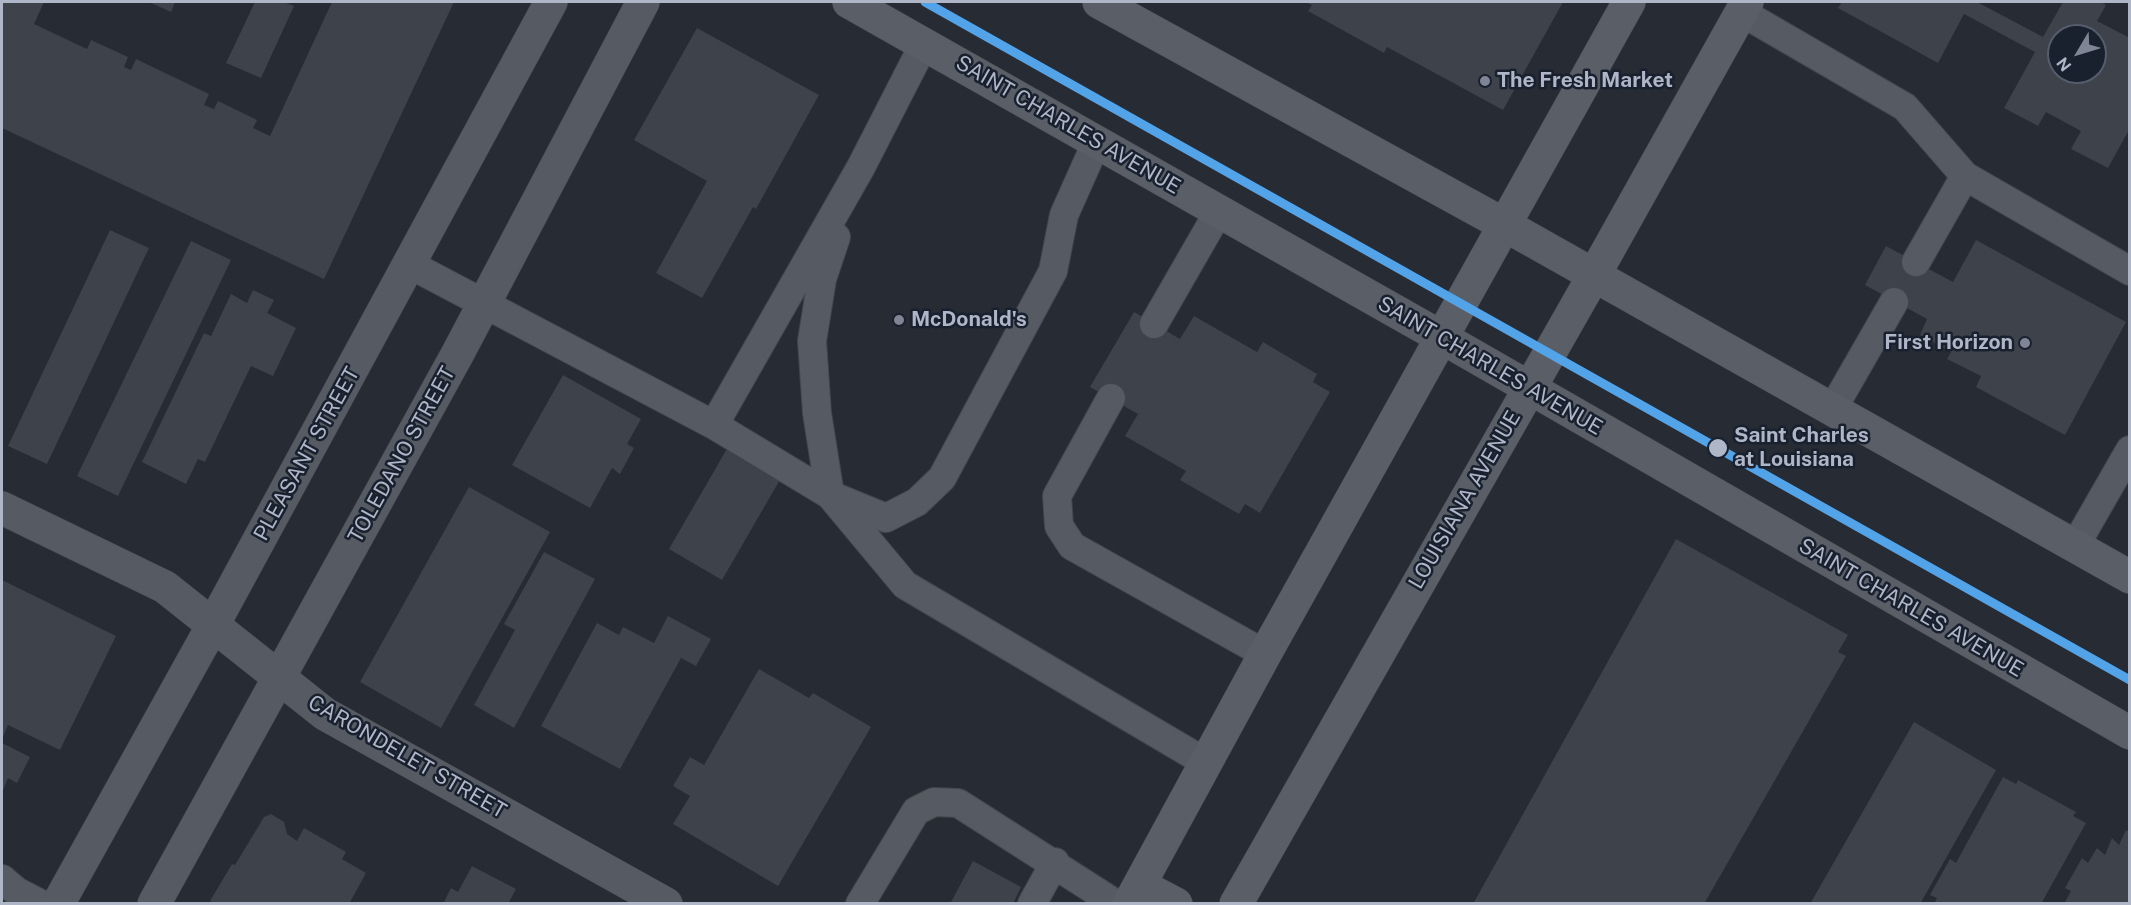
<!DOCTYPE html>
<style>
body{margin:0}
#map{position:relative;width:2131px;height:905px;overflow:hidden;background:#262b34;font-family:"Public Sans",sans-serif}
canvas{display:block}
.frame{position:absolute;inset:0;border:3px solid #afb6c7;pointer-events:none}
.north{position:absolute;left:2047px;top:24px;width:60px;height:60px;box-sizing:border-box;background:#19212f;border:2px solid #555d6c;border-radius:50%;rotate:232deg;font-size:16px;font-weight:700;line-height:24px;text-align:center;color:#afb6c7}
.north::after{content:'';display:block;margin:auto;width:21px;height:27px;background:#7f8594;clip-path:polygon(50% 0,100% 100%,50% 72%,0 100%)}
</style>
<div id="map">
<canvas width="2131" height="905"></canvas>
<div class="frame"></div>
<div class="north">N</div>
</div>
<script>
const ctx = document.querySelector('canvas').getContext('2d');
ctx.lineJoin = 'round';
function fill(path, color) {
  ctx.fillStyle = color;
  ctx.fill(path, 'evenodd');
}
function shape(rows) {
  const path = new Path2D();
  for (const r of rows) {
    path.moveTo(r[0], r[1]);
    for (let i = 2; i < r.length; i += 2) path.lineTo(r[i], r[i + 1]);
  }
  return path;
}
function trace(path, color, width, dash) {
  ctx.strokeStyle = color;
  ctx.lineWidth = width;
  ctx.lineCap = dash ? 'butt' : 'round';
  ctx.setLineDash(dash || []);
  ctx.stroke(path);
}
function drawText(font, color, halo, rows, align = 'center') {
  ctx.font = font + ' "Public Sans",sans-serif';
  ctx.lineWidth = 5;
  ctx.setLineDash([]);
  ctx.textBaseline = 'middle';
  ctx.strokeStyle = halo;
  ctx.fillStyle = color;
  for (const [text, x, y, turn = 0] of rows) {
    ctx.save();
    ctx.translate(x, y);
    ctx.rotate((+turn || 0) * Math.PI / 180);
    ctx.textAlign = isNaN(turn) ? turn : align;
    if (halo) ctx.strokeText(text, 0, 0);
    ctx.fillText(text, 0, 0);
    ctx.restore();
  }
}
const building = shape([
 [2,2,44,2,34,24,87,49,91,40,128,57,124,67,131,70,136,59,209,94,204,105,214,109,218,101,257,120,253,128,270,136,332,2,454,2,324,279,2,128],
 [149,2,175,2,171,12],
 [255,2,284,2,294,6,261,78,226,63],
 [1305,2,1563,2,1503,110,1387,47,1384,53,1308,11,1312,5],
 [1842,2,1977,2,2043,37,2063,2,2101,2,2106,5,2097,21,2130,38,2130,128,2108,168,2071,149,2081,131,2046,112,2038,126,2004,108,2035,52,1964,14,1938,63,1838,8],
 [2059,36,2095,36,2095,72,2059,72],
 [697,28,819,95,756,209,753,207,702,298,656,273,707,181,634,140],
 [110,230,149,248,47,464,8,446],
 [1976,240,2126,322,2065,435,1976,387,1981,376,1947,359,1951,352,1920,335,1927,319,1865,285,1886,246,1953,282],
 [191,241,231,260,118,496,77,476],
 [253,290,274,300,267,313,296,328,273,376,251,366,205,462,198,459,186,484,142,462,204,333,211,336,231,294,247,303],
 [1134,312,1180,339,1194,316,1257,352,1263,342,1317,374,1313,382,1330,392,1260,513,1245,504,1239,514,1180,480,1186,471,1125,436,1138,414,1090,387],
 [563,375,641,419,627,444,634,448,620,474,612,468,590,508,512,465],
 [728,447,781,478,722,580,669,549],
 [469,487,550,532,441,728,360,682],
 [1676,539,1848,635,1838,652,1846,656,1704,904,1473,904],
 [544,552,595,579,514,728,474,705,515,630,504,624],
 [2,580,116,636,60,750,8,725,2,739],
 [668,616,711,639,696,666,681,658,620,769,541,726,597,623,619,635,623,627,654,643],
 [759,669,809,698,813,693,871,727,778,886,673,824,690,796,673,786,690,757,704,765],
 [1914,722,1996,770,1920,904,1810,904],
 [2,743,30,757,17,783,8,778,2,793],
 [2003,777,2016,784,2018,780,2076,812,2073,816,2086,823,2041,904,1934,904,1937,898,1930,895,1950,859,1956,863],
 [271,814,284,822,287,834,297,841,304,828,346,852,342,859,366,873,349,904,215,904,210,901,232,864,235,865,264,817],
 [2126,830,2130,832,2130,904,2064,904,2071,891,2065,888,2082,858,2088,863,2097,848,2105,855,2112,838,2119,845],
 [973,861,1021,887,1013,904,950,904],
 [472,866,516,889,508,904,443,904,451,888,458,892]
]);
const lane = shape([
 [1741,12,1905,107,1965,176],
 [924,44,861,167,714,425,830,495,905,585,1205,762],
 [836,237,822,279,812,341,817,413,830,495,886,518,917,502,942,478,1053,271,1064,215,1097,141],
 [1916,262,1965,176,2130,271],
 [409,264,714,425],
 [1154,324,1219,211],
 [1111,398,1057,496,1059,526,1072,546,1265,654],
 [1832,410,1894,302],
 [2075,546,2130,450],
 [2,879,16,891,41,904],
 [860,904,916,811,934,802,958,803,1116,904],
 [1032,904,1055,862]
]);
const street = shape([
 [2,508,165,587,325,714,666,904],
 [58,904,213,625,551,2],
 [154,904,458,353,643,2]
]);
const secondary = shape([
 [849,2,1441,337,2130,733],
 [1099,2,1503,224,2130,577],
 [1140,885,1176,904],
 [1129,904,1265,654,1629,2],
 [1236,904,1593,277,1747,2]
]);
const tram1 = shape([
 [925,2,2130,680]
]);
const markers = [
 [1485,81,6,"#7f8594"],
 [899,320,6,"#7f8594"],
 [2025,343,6,"#7f8594"],
 [1718,448,10,"#afb6c7"]
];
const poiNames = [
 ["The Fresh Market",1497,81],
 ["McDonald's",911,320],
 ["First Horizon",2013,343,"right"]
];
const streetNames = [
 ["SAINT CHARLES AVENUE",1068,125,30],
 ["SAINT CHARLES AVENUE",1490,366,30],
 ["PLEASANT STREET",307,454,-61],
 ["TOLEDANO STREET",402,455,-61],
 ["LOUISIANA AVENUE",1465,500,-60],
 ["SAINT CHARLES AVENUE",1911,608,30],
 ["CARONDELET STREET",407,757,30]
];
const stopNames = [
 ["Saint Charles",1734,436],
 ["at Louisiana",1734,460]
];
fill(building, '#3e424b');
trace(lane, '#42464d', 30);
trace(street, '#42464d', 34);
trace(secondary, '#42464d', 34);
trace(lane, '#565a62', 28);
trace(street, '#565a62', 33);
trace(secondary, '#5a5e67', 33);
trace(tram1, '#53a3e8', 9);
for (const [x, y, r, color] of markers) {
  const dot = new Path2D();
  dot.arc(x, y, r, 0, 2 * Math.PI);
  ctx.fillStyle = color;
  ctx.fill(dot);
  trace(dot, '#19212f', 2);
}
drawText('bold 21px', '#afb6c7', '#19212f', poiNames, 'left');
drawText('21px', '#afb6c7', '#19212f', streetNames);
drawText('bold 21px', '#afb6c7', '#19212f', stopNames, 'left');
</script>
